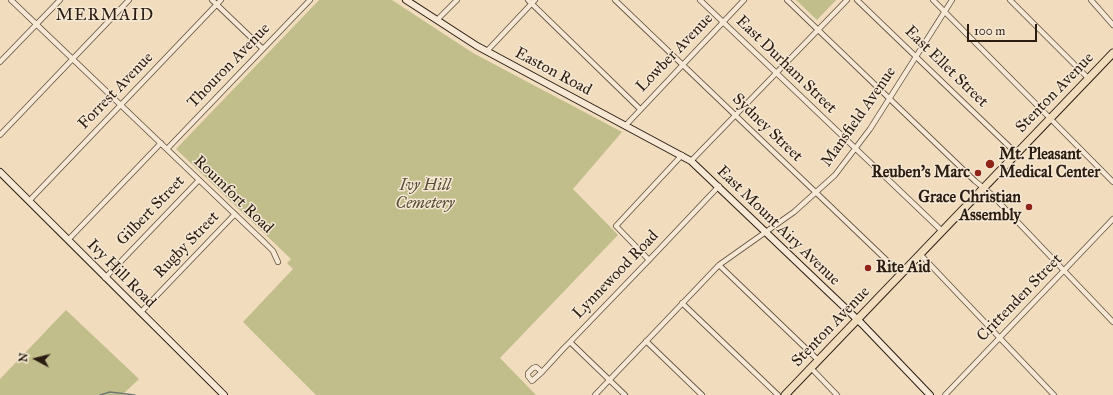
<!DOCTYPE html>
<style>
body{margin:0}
#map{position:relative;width:1113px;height:395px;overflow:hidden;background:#f1dcbd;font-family:"IM FELL Great Primer",serif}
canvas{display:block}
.north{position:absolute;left:16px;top:339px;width:40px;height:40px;-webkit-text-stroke:3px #f6e8d4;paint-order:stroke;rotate:277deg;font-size:11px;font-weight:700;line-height:16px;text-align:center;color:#2a1c11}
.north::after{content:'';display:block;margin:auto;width:14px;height:18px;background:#2a1c11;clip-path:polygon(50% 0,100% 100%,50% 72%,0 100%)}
.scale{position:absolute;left:967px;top:24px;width:70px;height:18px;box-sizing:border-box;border:2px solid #2a1c11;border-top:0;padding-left:5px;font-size:12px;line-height:14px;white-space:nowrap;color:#2a1c11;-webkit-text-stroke:3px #f6e8d4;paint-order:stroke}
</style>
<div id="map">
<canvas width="1113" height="395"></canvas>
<div class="north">N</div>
<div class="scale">100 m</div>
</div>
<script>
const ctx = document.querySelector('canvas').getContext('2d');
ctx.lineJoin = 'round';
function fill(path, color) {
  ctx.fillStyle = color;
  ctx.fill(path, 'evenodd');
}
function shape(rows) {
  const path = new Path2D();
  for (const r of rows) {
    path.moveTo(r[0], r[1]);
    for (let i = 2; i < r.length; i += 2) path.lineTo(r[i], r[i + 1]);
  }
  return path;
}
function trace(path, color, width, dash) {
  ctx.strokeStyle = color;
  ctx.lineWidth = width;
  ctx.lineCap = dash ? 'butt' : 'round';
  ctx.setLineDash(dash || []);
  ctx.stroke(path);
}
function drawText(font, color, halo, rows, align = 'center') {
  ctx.font = font + ' "IM FELL Great Primer",serif';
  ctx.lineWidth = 3;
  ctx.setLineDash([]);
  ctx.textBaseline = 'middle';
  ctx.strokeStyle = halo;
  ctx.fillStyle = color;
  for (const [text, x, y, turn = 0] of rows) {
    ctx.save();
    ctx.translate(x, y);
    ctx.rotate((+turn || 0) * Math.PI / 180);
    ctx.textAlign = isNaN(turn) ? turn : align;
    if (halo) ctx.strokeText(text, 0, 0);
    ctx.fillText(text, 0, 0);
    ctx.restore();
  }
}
const green = shape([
 [319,0,392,0,473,53,622,132,573,189,618,235,500,358,536,395,316,395,243,322,293,269,287,263,291,259,176,149],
 [796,0,836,0,817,20],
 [66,310,139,379,122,395,0,395,0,379]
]);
const stream = shape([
 [100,395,110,392,135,395]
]);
const street = shape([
 [11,0,265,243,273,251,278,262],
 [212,0,263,49],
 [528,0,640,109],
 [615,0,901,274],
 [700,0,942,231],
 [787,0,975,181,991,194,1113,322],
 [857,0,1016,153],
 [933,0,1113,182],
 [1010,0,1088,78],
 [1091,0,1113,25],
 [437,20,457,0],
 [487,51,535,0],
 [0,62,60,0],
 [626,125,744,0],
 [0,135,129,0],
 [167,149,310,0],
 [691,161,847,0],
 [29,201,221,0],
 [68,240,161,143],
 [920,254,1054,395],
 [649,260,616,226,682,155],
 [719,265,818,360],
 [105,278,199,180],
 [682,303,778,395],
 [141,312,235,214],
 [646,341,702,395],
 [570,342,625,395],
 [811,368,837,395],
 [542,372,536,367,533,368,528,373,528,376,532,381,542,372,564,348,570,342,649,260,719,186],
 [595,395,719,265,794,212,835,175,870,129,952,0],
 [945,395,1113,219]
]);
const secondary = shape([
 [406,0,477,46,691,161,862,324,930,395],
 [0,172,224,395]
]);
const primary = shape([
 [785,395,1113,53]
]);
const markers = [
 [990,164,5,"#8f2418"],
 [978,173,4,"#8f2418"],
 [1029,207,4,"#8f2418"],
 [868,268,4,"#8f2418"]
];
const streetNames = [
 ["Lowber Avenue",675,53,-46],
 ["East Durham Street",786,65,44],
 ["Thouron Avenue",229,66,-46],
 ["East Ellet Street",946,67,44],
 ["Easton Road",553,72,28],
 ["Forrest Avenue",116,91,-46],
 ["Stenton Avenue",1055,93,-46],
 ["Mansfield Avenue",859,117,-55],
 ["Sydney Street",767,128,44],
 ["Roumfort Road",233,195,44],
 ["Gilbert Street",151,211,-46],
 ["East Mount Airy Avenue",778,226,44],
 ["Rugby Street",187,245,-46],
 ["Ivy Hill Road",121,274,45],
 ["Lynnewood Road",616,275,-46],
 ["Crittenden Street",1020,298,-46],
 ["Stenton Avenue",831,327,-46]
];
const poiNames = [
 ["Mt. Pleasant",999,155],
 ["Medical Center",999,173],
 ["Reuben's Marc",970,173,"right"],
 ["Grace Christian",1021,198,"right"],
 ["Assembly",1021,216,"right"],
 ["Rite Aid",876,268]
];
const parkNames = [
 ["Ivy Hill",425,186],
 ["Cemetery",425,204]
];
const neighbourhoodNames = [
 ["MERMAID",105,16]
];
fill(green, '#c1be8c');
trace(stream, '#6e7b74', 1.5);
trace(street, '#5c4c3c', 6);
trace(secondary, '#2a1c11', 8);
trace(primary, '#2a1c11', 9);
trace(street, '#f6e8d4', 4.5);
trace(secondary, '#f6e8d4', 6);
trace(primary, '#f1dcbd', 7);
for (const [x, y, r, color] of markers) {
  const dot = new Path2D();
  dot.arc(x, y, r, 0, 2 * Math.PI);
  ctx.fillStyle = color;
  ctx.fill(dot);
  trace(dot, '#f6e8d4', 1.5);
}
drawText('16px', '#2a1c11', '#f6e8d4', streetNames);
drawText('bold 16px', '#2a1c11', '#f6e8d4', poiNames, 'left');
drawText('italic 16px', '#574d36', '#f6e8d4', parkNames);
ctx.letterSpacing = '1px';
drawText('17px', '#2a1c11', '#f6e8d4', neighbourhoodNames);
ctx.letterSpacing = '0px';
</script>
